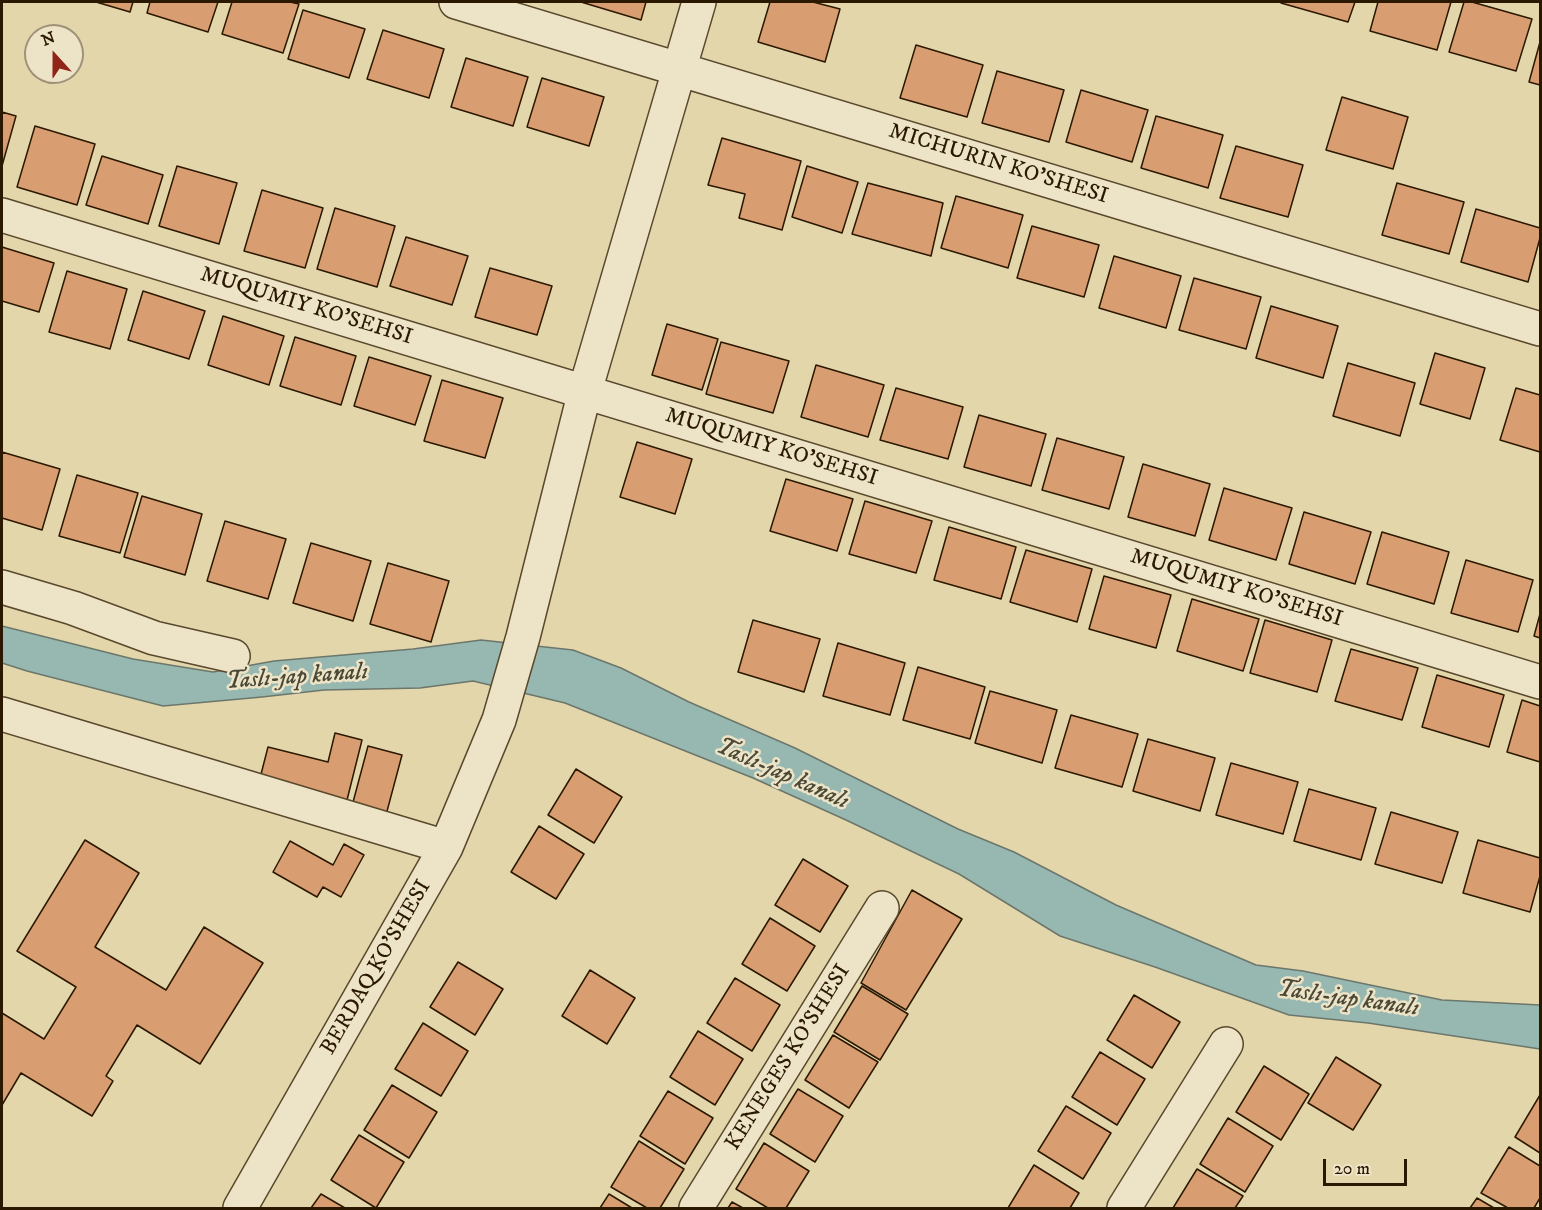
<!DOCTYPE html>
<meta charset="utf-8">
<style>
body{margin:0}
#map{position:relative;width:1542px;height:1210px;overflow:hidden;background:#e4d6ab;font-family:"IM FELL DW Pica",serif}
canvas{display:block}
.frame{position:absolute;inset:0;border:3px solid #2b1801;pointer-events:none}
.north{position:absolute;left:24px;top:24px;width:60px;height:60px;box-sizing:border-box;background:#ede4c8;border:2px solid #9f9278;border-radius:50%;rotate:339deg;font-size:16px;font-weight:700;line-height:24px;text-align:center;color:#2b1801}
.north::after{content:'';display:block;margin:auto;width:21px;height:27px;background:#8f2418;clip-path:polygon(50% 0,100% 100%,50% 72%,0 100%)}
.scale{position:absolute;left:1323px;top:1159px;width:84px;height:27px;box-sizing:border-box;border:3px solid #2b1801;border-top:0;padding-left:8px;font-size:18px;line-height:21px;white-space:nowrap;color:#2b1801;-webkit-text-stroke:4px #ede4c8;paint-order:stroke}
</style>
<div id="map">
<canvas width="1542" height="1210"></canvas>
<div class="frame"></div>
<div class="north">N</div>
<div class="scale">20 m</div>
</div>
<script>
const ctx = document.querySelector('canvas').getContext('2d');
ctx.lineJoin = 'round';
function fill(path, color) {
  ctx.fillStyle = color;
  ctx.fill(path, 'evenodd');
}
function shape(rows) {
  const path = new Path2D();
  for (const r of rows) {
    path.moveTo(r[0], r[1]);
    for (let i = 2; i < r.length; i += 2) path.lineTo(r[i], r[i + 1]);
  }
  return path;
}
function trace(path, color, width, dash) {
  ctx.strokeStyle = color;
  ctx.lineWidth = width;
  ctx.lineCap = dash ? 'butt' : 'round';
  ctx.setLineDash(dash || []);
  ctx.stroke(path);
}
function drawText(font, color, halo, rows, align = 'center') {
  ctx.font = font + ' "IM FELL DW Pica",serif';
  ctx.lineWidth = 5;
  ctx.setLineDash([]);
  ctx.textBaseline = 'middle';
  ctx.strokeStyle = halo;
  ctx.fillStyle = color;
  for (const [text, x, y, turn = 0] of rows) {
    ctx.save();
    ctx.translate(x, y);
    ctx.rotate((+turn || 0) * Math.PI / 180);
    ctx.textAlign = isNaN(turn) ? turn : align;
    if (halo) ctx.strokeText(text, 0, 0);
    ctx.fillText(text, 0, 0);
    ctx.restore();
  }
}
const water = shape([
 [2,626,133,659,213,672,274,661,413,649,481,640,573,650,621,668,689,702,795,748,958,829,1014,852,1116,905,1256,965,1303,971,1442,1000,1540,1005,1540,1049,1368,1023,1289,1015,1155,967,1060,936,959,874,846,820,753,778,565,703,473,681,420,688,324,690,262,697,163,706,27,671,2,663,2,626]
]);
const building = shape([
 [96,2,133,2,130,12,96,2],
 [150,2,218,2,208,32,147,13,150,2],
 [232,2,290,2,299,4,283,53,222,34,232,2],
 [581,2,646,2,641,20,581,2],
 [770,2,813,2,840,9,825,62,758,42,770,2],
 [1282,2,1355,2,1348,22,1281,3,1282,2],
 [1378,2,1451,2,1437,50,1370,31,1378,2],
 [1464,2,1472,2,1532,19,1516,71,1449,52,1464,2],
 [303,10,365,29,349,78,288,59,303,10],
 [383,30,444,49,429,98,367,79,383,30],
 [1540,42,1540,85,1529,82,1540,42],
 [916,45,983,65,967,117,900,98,916,45],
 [466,58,528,77,513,126,451,107,466,58],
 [997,71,1064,90,1049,142,982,123,997,71],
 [542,78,604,97,589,146,527,127,542,78],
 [1081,90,1148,110,1132,162,1066,142,1081,90],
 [1342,97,1408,117,1393,169,1326,150,1342,97],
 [2,112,16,116,2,166,2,112],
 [1156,116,1223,135,1208,188,1141,168,1156,116],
 [35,126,95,144,77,205,17,187,35,126],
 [722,138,801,161,782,230,739,218,745,194,708,185,722,138],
 [1236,146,1303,165,1288,217,1220,198,1236,146],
 [102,156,163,175,148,224,86,205,102,156],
 [177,166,237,183,219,244,159,226,177,166],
 [807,166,858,182,842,233,792,217,807,166],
 [868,183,943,203,931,256,852,234,868,183],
 [1397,183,1464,202,1449,254,1382,235,1397,183],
 [262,190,323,208,305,268,244,251,262,190],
 [956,196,1023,215,1008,268,941,248,956,196],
 [335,208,395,226,377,287,317,269,335,208],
 [1476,209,1540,228,1540,238,1528,282,1461,262,1476,209],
 [1032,226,1099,245,1084,297,1017,278,1032,226],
 [406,237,468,256,452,305,390,286,406,237],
 [2,247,54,263,39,312,2,301,2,247],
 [1114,256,1181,276,1166,328,1099,308,1114,256],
 [490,268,552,286,537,335,475,317,490,268],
 [67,271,127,289,110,349,49,332,67,271],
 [1194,278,1261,297,1246,349,1179,330,1194,278],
 [143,291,205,311,189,359,128,340,143,291],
 [1271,306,1338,326,1323,378,1256,358,1271,306],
 [223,316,284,336,269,385,208,365,223,316],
 [667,324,718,339,702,390,652,375,667,324],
 [295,337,356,356,341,405,280,386,295,337],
 [721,342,789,361,773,413,706,394,721,342],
 [1435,353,1485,368,1470,419,1420,404,1435,353],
 [369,357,431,376,415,425,354,406,369,357],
 [1348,363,1415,383,1400,436,1333,416,1348,363],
 [816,365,884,385,868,437,801,417,816,365],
 [442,380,503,398,485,458,424,441,442,380],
 [896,388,963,407,948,459,880,440,896,388],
 [1516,388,1540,395,1540,452,1500,440,1516,388],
 [979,415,1046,434,1031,486,964,467,979,415],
 [1057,438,1124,457,1109,509,1042,490,1057,438],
 [637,442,692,459,675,514,620,497,637,442],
 [2,452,60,469,42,530,2,518,2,452],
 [1143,464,1210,484,1195,536,1128,517,1143,464],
 [77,475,138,493,120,553,59,536,77,475],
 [786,479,853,499,837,551,770,531,786,479],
 [1224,488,1292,508,1276,560,1209,540,1224,488],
 [142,496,202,514,185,575,124,557,142,496],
 [865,501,932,521,916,573,849,554,865,501],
 [1304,512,1371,532,1355,584,1289,564,1304,512],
 [225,521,286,539,268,599,207,581,225,521],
 [949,527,1016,547,1001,599,934,580,949,527],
 [1382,532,1449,552,1434,604,1367,584,1382,532],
 [311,543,371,561,353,621,293,603,311,543],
 [1026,550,1092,569,1077,622,1010,602,1026,550],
 [1466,560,1533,580,1518,632,1451,613,1466,560],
 [388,563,449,581,431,642,370,624,388,563],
 [1104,576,1171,595,1156,648,1089,629,1104,576],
 [1192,599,1259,619,1243,671,1177,651,1192,599],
 [1540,614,1540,638,1534,636,1540,614],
 [753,620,820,639,804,692,738,672,753,620],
 [1265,620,1332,640,1317,692,1250,673,1265,620],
 [838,643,905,663,890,715,823,696,838,643],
 [1351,649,1418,668,1402,720,1335,701,1351,649],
 [918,667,985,687,970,739,903,720,918,667],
 [1437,675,1504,695,1489,747,1422,727,1437,675],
 [990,691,1057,710,1042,763,975,743,990,691],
 [1522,700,1540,706,1540,762,1507,752,1522,700],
 [1071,715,1138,734,1122,787,1055,768,1071,715],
 [335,733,362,740,346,804,259,782,268,747,328,762,335,733],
 [1148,739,1215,758,1200,811,1133,791,1148,739],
 [368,746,402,755,386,815,352,806,368,746],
 [1231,763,1298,782,1283,834,1216,815,1231,763],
 [576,769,622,797,594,843,548,815,576,769],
 [1309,789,1376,808,1361,860,1294,841,1309,789],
 [1391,812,1458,832,1442,883,1375,864,1391,812],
 [539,826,584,854,556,899,511,872,539,826],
 [85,840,139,873,95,947,166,990,204,927,263,963,200,1064,137,1025,106,1076,113,1081,92,1116,21,1073,2,1105,2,1013,44,1039,76,987,17,951,85,840],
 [1478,840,1540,858,1540,876,1530,912,1463,893,1478,840],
 [290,841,333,865,344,844,364,855,341,897,323,887,317,897,273,872,290,841],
 [803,859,848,886,820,932,775,905,803,859],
 [912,890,962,919,906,1010,861,983,912,890],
 [770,918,815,946,787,991,742,964,770,918],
 [458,962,503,989,475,1035,430,1007,458,962],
 [590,970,635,998,607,1044,562,1016,590,970],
 [735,978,780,1005,752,1051,707,1023,735,978],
 [862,986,908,1014,880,1060,834,1032,862,986],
 [1134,995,1180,1022,1152,1068,1107,1040,1134,995],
 [423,1023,468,1051,441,1096,395,1069,423,1023],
 [698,1031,743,1059,715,1105,670,1077,698,1031],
 [833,1035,878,1062,849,1108,805,1080,833,1035],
 [1100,1052,1145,1079,1117,1125,1072,1097,1100,1052],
 [1336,1057,1381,1085,1353,1130,1308,1103,1336,1057],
 [1264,1066,1309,1094,1281,1140,1236,1112,1264,1066],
 [392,1085,437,1112,409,1158,364,1130,392,1085],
 [798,1089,843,1116,815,1162,770,1134,798,1089],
 [668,1091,713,1118,685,1164,640,1136,668,1091],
 [1540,1095,1540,1153,1515,1137,1540,1095],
 [1066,1106,1111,1133,1083,1179,1038,1151,1066,1106],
 [1228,1118,1273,1146,1245,1192,1200,1164,1228,1118],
 [359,1135,404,1162,376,1208,331,1180,359,1135],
 [639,1141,684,1169,660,1208,647,1208,611,1187,639,1141],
 [764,1143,809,1171,786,1208,768,1208,736,1189,764,1143],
 [1509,1147,1540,1166,1540,1198,1534,1208,1508,1208,1481,1193,1509,1147],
 [1034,1165,1079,1193,1070,1208,1008,1208,1034,1165],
 [1197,1169,1243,1196,1235,1208,1173,1208,1197,1169],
 [321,1194,345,1208,311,1208,321,1194],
 [609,1194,632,1208,600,1208,609,1194],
 [1477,1198,1494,1208,1470,1208,1477,1198],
 [732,1202,743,1208,728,1208,732,1202]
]);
const minor = shape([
 [456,2,1540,329],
 [2,215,1540,682],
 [2,587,73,608,154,638,233,656],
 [2,714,446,847],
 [240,1208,446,847,499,720,523,637,585,391,699,2],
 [696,1208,882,908],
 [1124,1208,1226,1044]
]);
const streetNames = [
 ["MICHURIN KO'SHESI",998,165,17],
 ["MUQUMIY KO'SEHSI",306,307,17],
 ["MUQUMIY KO'SEHSI",771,448,17],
 ["MUQUMIY KO'SEHSI",1236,589,17],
 ["BERDAQ KO'SHESI",377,968,-60],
 ["KENEGES KO'SHESI",789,1058,-58]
];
const waterNames = [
 ["Taslı-jap kanalı",297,678,-4],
 ["Taslı-jap kanalı",782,775,24],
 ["Taslı-jap kanalı",1348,1000,8]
];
fill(water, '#97b7b1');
trace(water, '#6c776b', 1.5);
fill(building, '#d89d70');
trace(building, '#2b1801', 1.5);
trace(minor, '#59482c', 36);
trace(minor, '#ede4c8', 33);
drawText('22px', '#2b1801', '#ede4c8', streetNames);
drawText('italic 24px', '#4b4836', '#ede4c8', waterNames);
</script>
